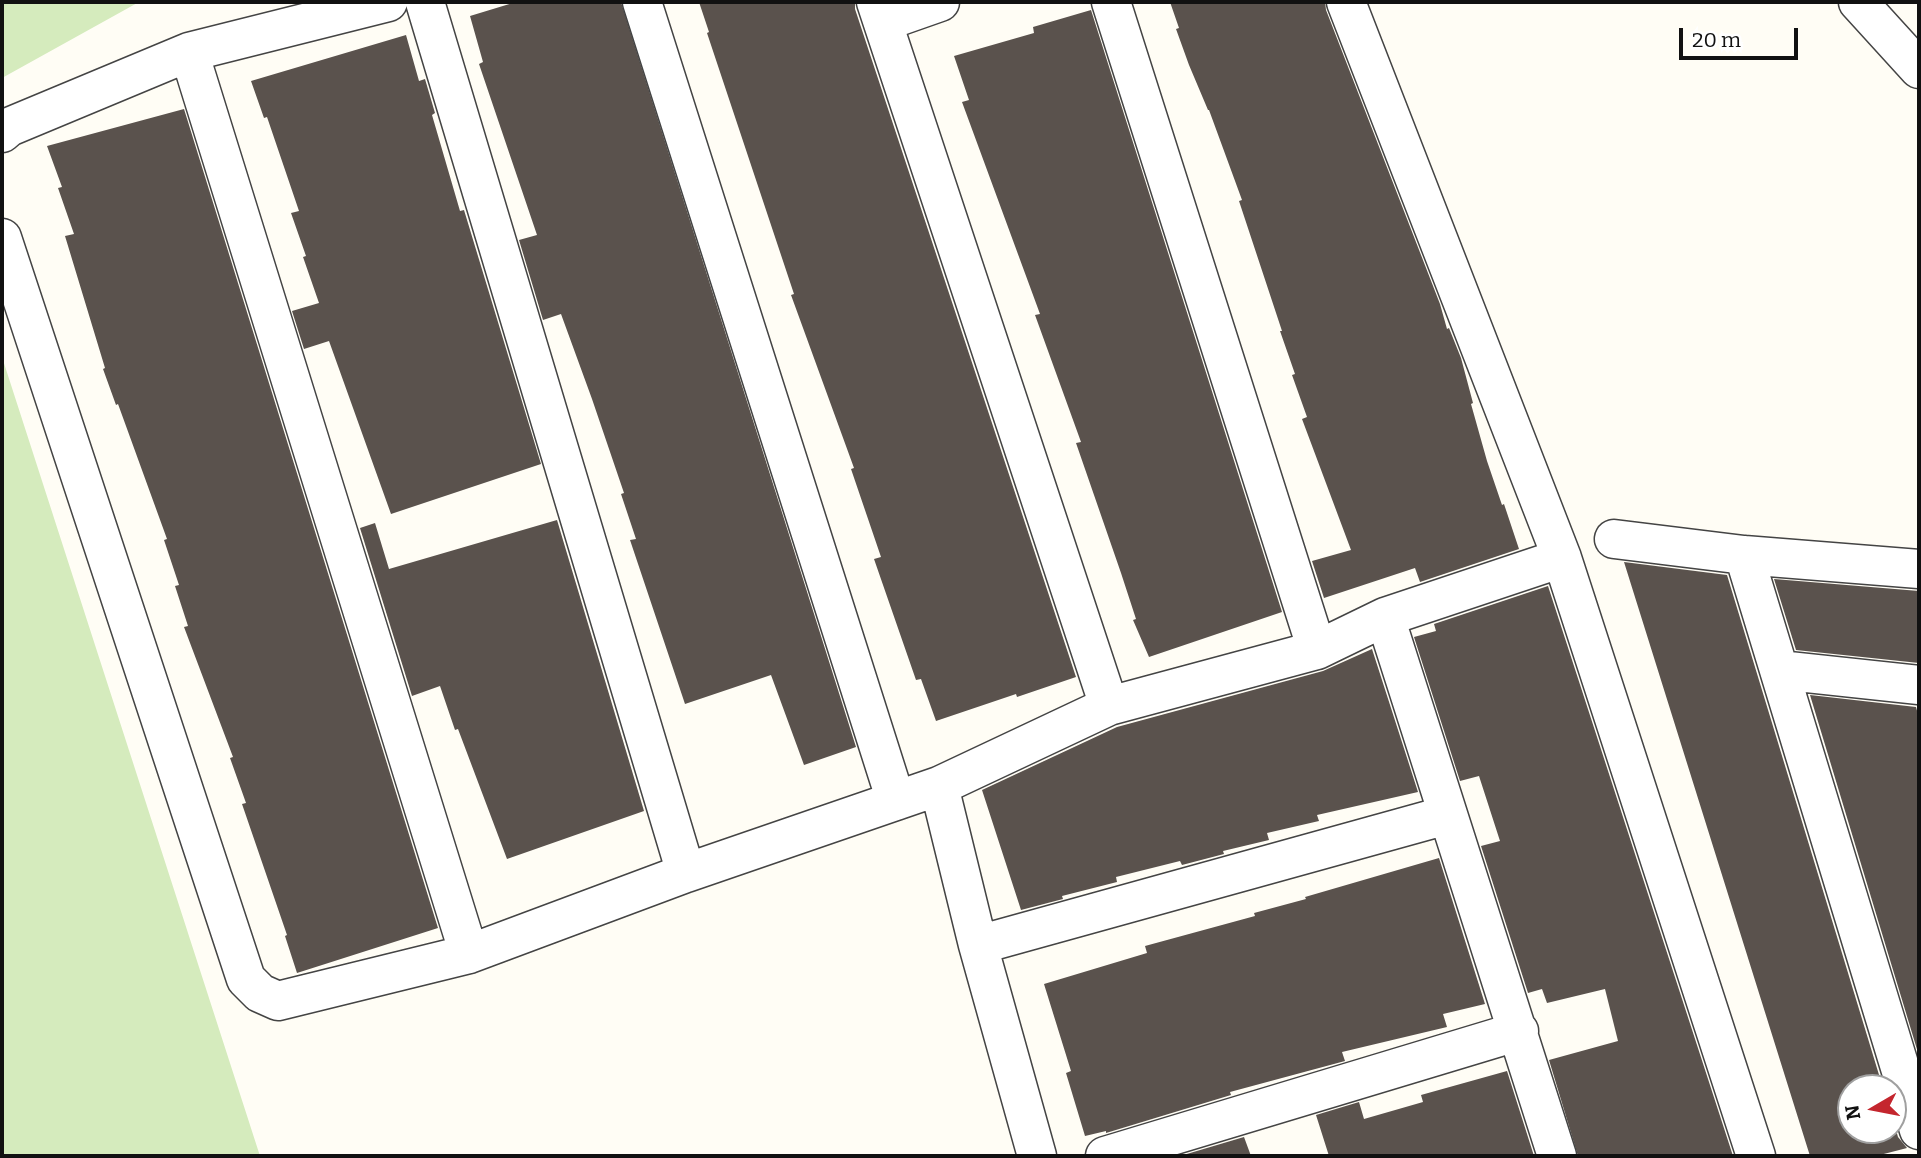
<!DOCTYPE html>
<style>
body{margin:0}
#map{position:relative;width:1921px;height:1158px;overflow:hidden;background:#fffdf5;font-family:Bitter,serif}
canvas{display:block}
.frame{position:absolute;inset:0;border:4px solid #111;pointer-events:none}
.north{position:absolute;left:1837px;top:1074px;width:70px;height:70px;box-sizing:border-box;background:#fff;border:2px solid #a0a0a0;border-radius:50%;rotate:260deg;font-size:19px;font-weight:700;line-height:28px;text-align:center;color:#111}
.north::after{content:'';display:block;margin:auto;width:24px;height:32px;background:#c4262e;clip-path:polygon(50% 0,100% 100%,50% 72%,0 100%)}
.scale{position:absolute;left:1679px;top:28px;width:119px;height:32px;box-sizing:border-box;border:4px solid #111;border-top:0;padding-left:9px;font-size:21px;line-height:24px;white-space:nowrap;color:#111;-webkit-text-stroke:5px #fff;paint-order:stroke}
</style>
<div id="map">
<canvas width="1921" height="1158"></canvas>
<div class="frame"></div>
<div class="north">N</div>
<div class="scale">20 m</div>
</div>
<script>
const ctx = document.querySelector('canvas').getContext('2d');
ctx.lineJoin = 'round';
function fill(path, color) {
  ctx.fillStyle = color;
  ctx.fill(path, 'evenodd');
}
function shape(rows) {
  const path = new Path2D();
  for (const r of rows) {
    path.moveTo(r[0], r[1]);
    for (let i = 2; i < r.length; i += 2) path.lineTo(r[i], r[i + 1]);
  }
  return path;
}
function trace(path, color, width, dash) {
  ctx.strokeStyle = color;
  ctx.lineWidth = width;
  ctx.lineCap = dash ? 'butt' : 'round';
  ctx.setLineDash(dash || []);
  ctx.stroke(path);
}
const green = shape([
 [2,2,139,2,2,78],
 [2,357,260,1156,2,1156]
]);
const building = shape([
 [516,2,621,2,856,747,804,765,771,675,685,704,630,540,636,539,621,494,624,493,592,399,561,314,543,320,519,240,537,235,479,64,483,62,470,16],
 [699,2,855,2,855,9,1076,677,1017,697,1016,694,936,721,921,679,916,680,874,559,881,557,851,469,854,468,791,295,794,294,707,33,709,32],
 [1170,2,1325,2,1326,10,1440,304,1447,329,1449,328,1461,358,1473,403,1471,404,1487,461,1502,505,1504,504,1519,549,1420,582,1415,568,1324,598,1312,561,1351,550,1302,419,1307,417,1292,375,1295,374,1280,331,1282,331,1239,201,1242,200,1209,110,1208,110,1189,65,1176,29,1179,28],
 [1091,10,1282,612,1149,657,1133,620,1136,619,1121,573,1076,443,1081,442,1035,315,1040,314,962,102,969,100,954,56,1034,33,1033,27],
 [406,35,419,81,425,79,435,113,432,115,460,211,464,210,541,464,391,514,329,341,304,349,292,311,319,303,303,257,306,256,291,213,299,211,267,117,264,118,251,81],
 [184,109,438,928,297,973,285,936,287,935,242,804,246,803,230,758,233,757,184,627,188,626,175,586,179,585,164,540,167,539,118,404,116,405,103,369,105,368,65,236,74,234,58,188,62,187,47,146],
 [557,520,644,811,507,859,458,729,455,730,440,686,412,696,360,528,375,523,389,569],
 [1624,562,1727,575,1883,1088,1851,1088,1851,1130,1893,1130,1893,1120,1898,1137,1907,1148,1876,1156,1810,1156],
 [1774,579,1919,591,1919,663,1796,650],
 [1548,586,1733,1156,1578,1156,1549,1060,1618,1041,1605,989,1547,1003,1542,989,1528,993,1481,846,1500,841,1479,776,1460,781,1414,637,1436,631,1434,624],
 [1372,649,1418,792,1317,815,1319,821,1267,833,1269,840,1223,851,1224,854,1182,865,1180,861,1116,877,1117,882,1062,896,1063,899,1021,910,982,790,1117,727,1323,671],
 [1810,695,1916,707,1919,718,1919,1056],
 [1439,858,1485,1004,1443,1014,1447,1027,1342,1052,1345,1061,1230,1092,1231,1095,1106,1133,1106,1131,1085,1136,1066,1073,1071,1071,1044,984,1147,953,1145,946,1255,916,1254,913,1306,899,1305,897],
 [1507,1071,1534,1156,1329,1156,1316,1115,1359,1102,1364,1119,1423,1102,1421,1095],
 [1244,1137,1251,1156,1180,1156]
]);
const minor = shape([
 [425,2,686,873],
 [642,2,896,801],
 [1346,2,1562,558,1756,1156],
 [1858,2,1919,69],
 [883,22,940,2],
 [189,52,469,954],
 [2,133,9,127,189,52,388,2],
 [2,238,246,979,260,993,278,1001,469,954,686,873,939,786,1109,706,876,2],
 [1614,539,1744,555,1919,569],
 [1744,555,1919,1130],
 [1317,650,1385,617],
 [1779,670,1919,685],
 [1109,706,1317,650,1111,2],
 [939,786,978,945,1037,1156],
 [978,945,1447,815],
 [1105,1156,1519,1031],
 [1557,1156,1385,617,1562,558]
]);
fill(green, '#d5ebbd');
fill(building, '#5a524d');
trace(minor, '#444', 41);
trace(minor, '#fff', 38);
</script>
